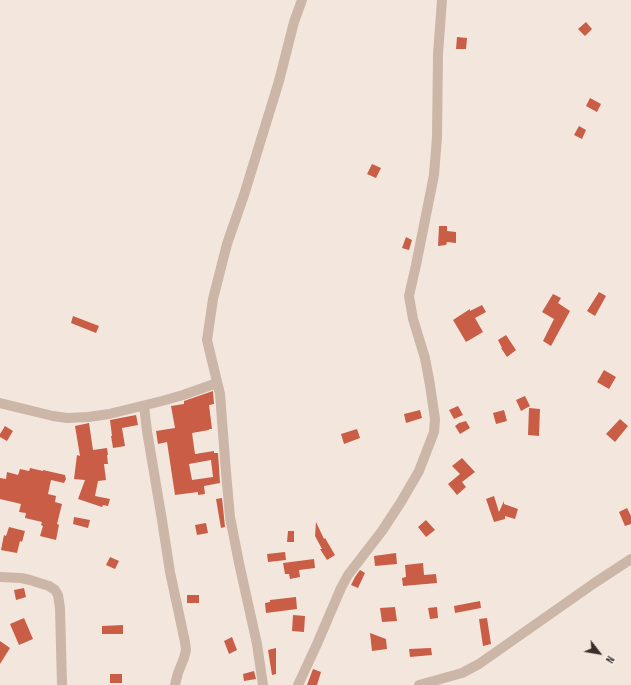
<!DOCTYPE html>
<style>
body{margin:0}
#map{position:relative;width:631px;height:685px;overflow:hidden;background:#f3e7dd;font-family:"Sofia Sans Condensed",sans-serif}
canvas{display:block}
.north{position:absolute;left:579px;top:633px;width:40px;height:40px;-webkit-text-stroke:3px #faf2ea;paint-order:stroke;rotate:121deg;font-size:11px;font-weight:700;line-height:16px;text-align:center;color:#382d29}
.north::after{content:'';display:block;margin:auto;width:14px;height:18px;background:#382d29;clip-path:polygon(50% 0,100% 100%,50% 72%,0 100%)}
</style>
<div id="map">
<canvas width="631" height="685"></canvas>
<div class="north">N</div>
</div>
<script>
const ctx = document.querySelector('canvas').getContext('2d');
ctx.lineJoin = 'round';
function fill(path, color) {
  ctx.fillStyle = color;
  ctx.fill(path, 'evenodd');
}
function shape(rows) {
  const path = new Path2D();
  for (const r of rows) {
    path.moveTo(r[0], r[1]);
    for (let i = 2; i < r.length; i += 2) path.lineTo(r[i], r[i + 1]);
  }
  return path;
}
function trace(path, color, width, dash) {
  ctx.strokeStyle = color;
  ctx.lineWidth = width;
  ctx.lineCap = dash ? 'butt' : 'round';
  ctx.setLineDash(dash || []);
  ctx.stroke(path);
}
const building = shape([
 [586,22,592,29,585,36,578,29],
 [457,37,467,38,466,49,456,49],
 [590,98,601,104,597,112,586,106],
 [579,126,586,130,582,139,574,135],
 [372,164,381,168,376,178,367,174],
 [439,226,447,226,447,231,456,232,456,243,447,242,446,245,438,246],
 [406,237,412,240,409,250,402,248],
 [599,292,606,296,595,316,587,311],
 [553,294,561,298,558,303,570,311,551,346,543,341,554,319,542,312],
 [482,305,486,312,475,318,483,332,466,342,453,320,470,309,470,311],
 [73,316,99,326,96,333,71,323],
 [506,335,516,350,507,357,501,348,502,348,498,340],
 [604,370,616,377,609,389,597,382],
 [213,391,214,404,209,405,212,429,209,429,209,430,192,433,195,454,214,451,214,453,218,453,220,483,204,486,205,494,198,495,198,492,175,495,167,442,158,444,156,431,175,428,171,406,184,404,184,401],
 [211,460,213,477,192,480,189,464],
 [525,396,530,406,521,411,516,400],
 [458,406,463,415,454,419,449,410],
 [529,408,540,409,539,436,528,435],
 [420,410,422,418,406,423,404,414],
 [504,410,507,421,496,424,493,413],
 [136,415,138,425,122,428,125,446,113,448,111,436,112,436,110,420],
 [620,419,628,426,615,442,606,434],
 [466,421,470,428,460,434,455,426,459,423],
 [89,423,93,450,107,448,108,455,107,455,108,464,104,464,106,480,98,481,95,496,110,499,108,506,103,505,102,507,78,499,85,480,74,479,77,455,80,456,75,426],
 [5,426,13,431,7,441,0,437,0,434],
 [357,429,360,438,344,444,341,434],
 [462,458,475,472,462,482,466,487,457,495,448,484,460,474,452,466],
 [30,468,43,471,43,470,65,475,66,479,64,483,51,480,48,494,56,496,55,502,62,504,57,524,59,525,56,540,40,536,43,526,41,525,42,522,25,518,26,513,19,512,21,504,0,499,0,478,6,479,7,472,18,475,20,469,29,471],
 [494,496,499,512,504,501,504,504,518,509,515,519,505,516,505,519,494,522,486,499],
 [222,498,225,527,221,528,216,499],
 [627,508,631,516,631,524,625,526,619,512],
 [74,517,90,520,88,528,73,524],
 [426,520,435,530,426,537,418,527],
 [316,522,324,539,325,538,335,555,327,560,320,549,322,549,315,536],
 [206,523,208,533,197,535,195,525],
 [9,527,25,531,22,542,20,541,17,553,1,550,4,535,6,536],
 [288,531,294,531,294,542,287,542],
 [285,552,286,560,268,562,267,554],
 [396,553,397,564,375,566,374,556],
 [110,557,119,561,115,569,106,565],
 [314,559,315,568,299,570,300,577,290,579,289,574,285,574,283,563],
 [423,563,424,575,436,574,437,583,403,586,402,578,406,577,405,565],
 [360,570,365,573,358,588,351,585,355,577],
 [24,588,26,597,16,600,14,590],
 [187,595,199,595,199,603,187,603],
 [296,597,297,609,266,613,265,603,270,602,270,600],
 [480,601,481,608,455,613,454,606],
 [395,607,397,621,382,622,380,608],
 [437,607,438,618,430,619,428,608],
 [293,615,305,616,304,632,292,631],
 [24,618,33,639,19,645,10,624],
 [487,618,491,644,483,646,479,619],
 [123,625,123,634,102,634,102,626],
 [370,633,386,639,387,649,372,651],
 [232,637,237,650,229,654,224,641],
 [0,641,10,648,0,664],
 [276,648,276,674,272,675,268,650],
 [431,648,432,655,410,657,409,649],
 [313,669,321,672,317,685,307,685],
 [254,671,256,679,244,681,243,674],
 [110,674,122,674,122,683,110,683]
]);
const minor = shape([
 [0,403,53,416,67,418,88,417,109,414,162,401,183,395,217,383],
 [144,406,147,431,162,520,170,572,185,642,186,650,184,658,178,673,175,685],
 [0,577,21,578,30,580,49,586,55,590,58,595,60,608,62,685],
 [263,685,257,644,239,563,230,517,226,472,220,394,207,340,213,299,227,244,244,195,279,81,294,22,302,0],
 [298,685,317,644,341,588,348,575,382,531,401,502,419,471,434,432,435,419,430,385,425,358,413,319,409,296,411,287,416,265,434,175,437,137,438,54,442,0],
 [419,685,462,673,479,664,593,584,631,559]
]);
fill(building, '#c95d45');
trace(minor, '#ccb6a8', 10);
</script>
